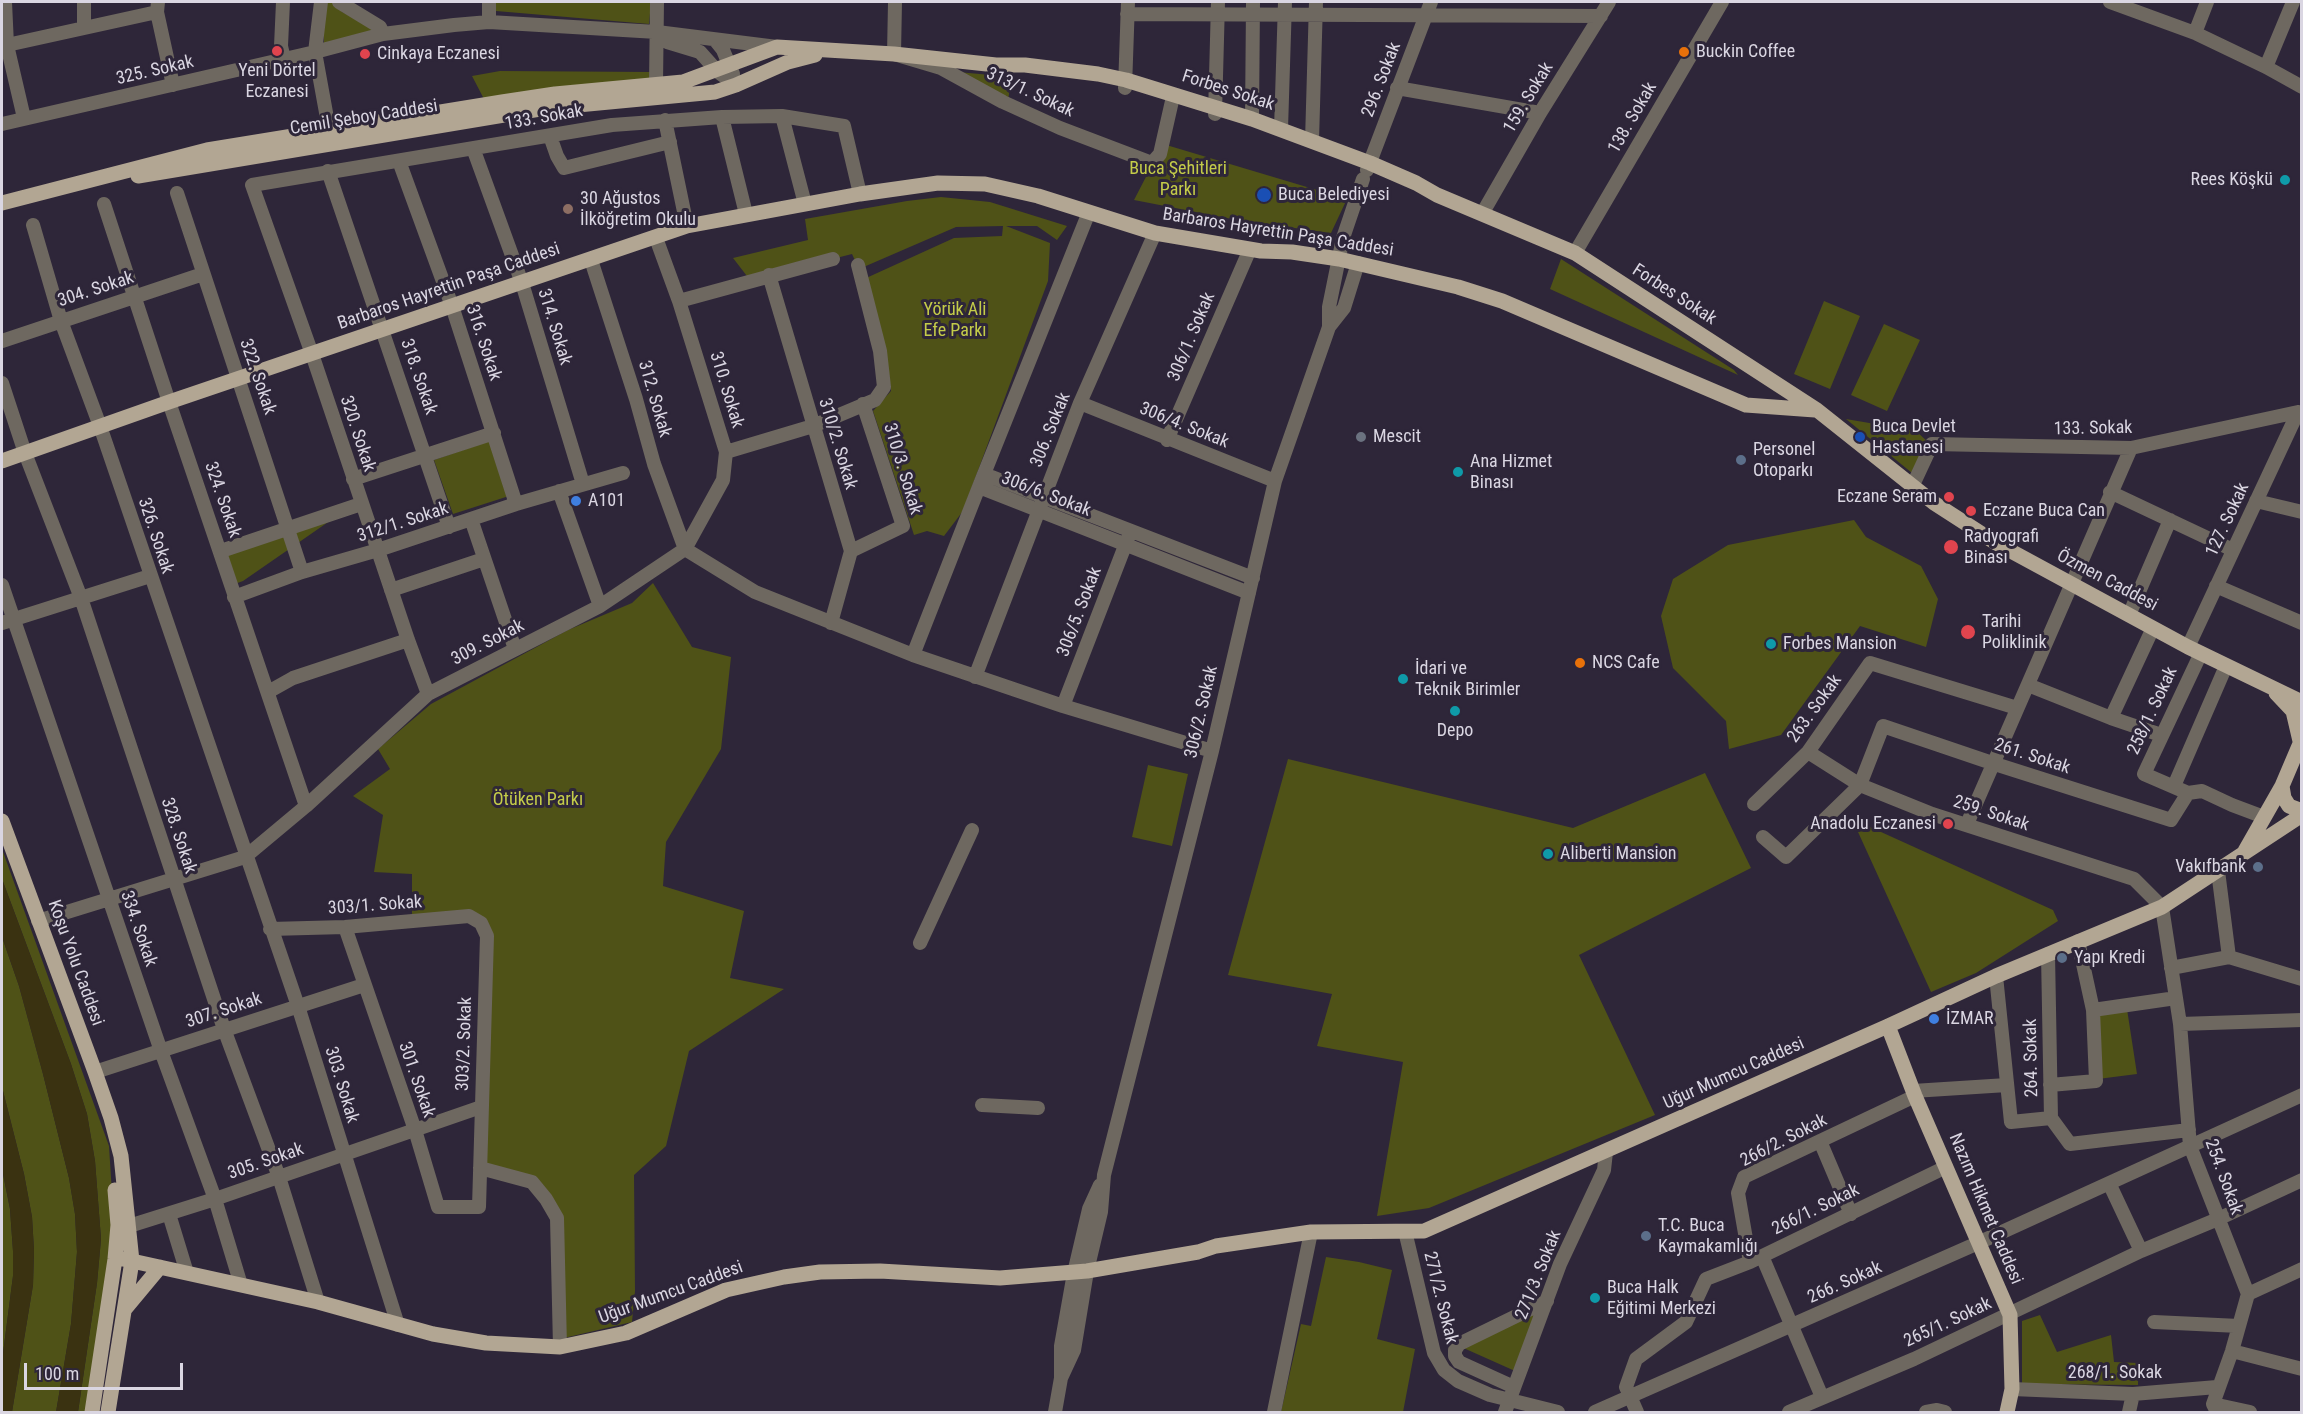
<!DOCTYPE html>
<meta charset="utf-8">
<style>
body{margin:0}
#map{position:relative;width:2303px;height:1414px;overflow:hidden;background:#2e2639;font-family:"Roboto Condensed",sans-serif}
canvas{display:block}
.frame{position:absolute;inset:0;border:3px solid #dad6e2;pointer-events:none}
.scale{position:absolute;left:24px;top:1363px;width:159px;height:27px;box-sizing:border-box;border:3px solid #dad6e2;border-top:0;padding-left:8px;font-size:18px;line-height:21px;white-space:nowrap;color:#dad6e2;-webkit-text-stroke:4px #2e2639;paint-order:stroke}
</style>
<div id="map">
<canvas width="2303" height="1414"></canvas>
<div class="frame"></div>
<div class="scale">100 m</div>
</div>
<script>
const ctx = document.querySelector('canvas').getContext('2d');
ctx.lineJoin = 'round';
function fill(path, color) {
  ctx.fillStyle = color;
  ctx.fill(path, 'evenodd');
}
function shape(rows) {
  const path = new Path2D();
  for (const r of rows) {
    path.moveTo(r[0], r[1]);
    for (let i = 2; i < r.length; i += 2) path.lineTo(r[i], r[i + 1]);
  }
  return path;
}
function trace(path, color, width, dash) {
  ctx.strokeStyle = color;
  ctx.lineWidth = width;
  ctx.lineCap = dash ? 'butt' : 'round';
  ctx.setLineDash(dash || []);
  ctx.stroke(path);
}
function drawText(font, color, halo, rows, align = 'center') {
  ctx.font = font + ' "Roboto Condensed",sans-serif';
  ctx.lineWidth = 6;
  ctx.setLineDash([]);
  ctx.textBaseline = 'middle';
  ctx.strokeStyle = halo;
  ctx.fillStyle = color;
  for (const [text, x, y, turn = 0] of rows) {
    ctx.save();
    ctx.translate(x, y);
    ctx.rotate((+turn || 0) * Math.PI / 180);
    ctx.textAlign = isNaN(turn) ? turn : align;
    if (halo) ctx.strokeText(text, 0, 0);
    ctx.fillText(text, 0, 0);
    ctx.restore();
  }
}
const green = shape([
 [323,2,337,3,342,12,369,25,373,31,324,44],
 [495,2,651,2,649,24,496,11],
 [500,71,651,72,650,79,484,99,472,76],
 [958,72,1012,77,1008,100],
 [1163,144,1347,199,1331,233,1237,220,1134,200],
 [941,197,990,202,1067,226,1057,240,1037,226,1006,226,1050,243,1048,281,963,511,944,536,927,531,914,535,873,411,891,391,886,352,864,279,954,238,1002,236,1003,226,956,227,859,269,852,254,750,280,733,258,808,240,805,219,907,201],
 [1561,259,1734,370,1738,375,1550,289],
 [1824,301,1860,316,1830,389,1794,374],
 [1884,324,1920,340,1887,411,1851,395],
 [1846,419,1916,431,1930,444,1912,473],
 [489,441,509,496,453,514,434,460],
 [360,500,243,581,232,585,222,553],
 [1854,520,1866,537,1921,566,1938,599,1926,647,1860,626,1781,735,1729,749,1726,721,1673,668,1661,616,1673,579,1728,545],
 [653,583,692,647,731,657,721,749,666,842,663,886,744,911,730,978,784,989,689,1051,666,1146,634,1175,635,1291,632,1322,564,1338,557,1218,532,1182,480,1168,481,923,412,922,412,874,374,872,383,815,353,796,390,769,378,749,431,704,568,630,632,603],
 [1288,759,1573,828,1705,773,1751,868,1579,955,1655,1115,1429,1208,1377,1216,1403,1062,1317,1046,1332,994,1228,975],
 [1148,765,1188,774,1172,846,1132,837],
 [1853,821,1859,822,2053,910,2058,921,1976,973,1931,992],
 [2,849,109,1146,113,1209,110,1258,90,1412,78,1412,97,1283,101,1239,95,1161,87,1114,71,1064,2,879],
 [2,937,19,986,43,1074,69,1178,75,1214,77,1252,71,1324,56,1412,12,1412,33,1285,34,1250,32,1217,24,1174,2,1087],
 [2127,1009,2137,1074,2098,1079,2096,1013],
 [2,1169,10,1209,13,1251,13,1276,2,1361],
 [1326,1257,1359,1262,1392,1270,1377,1339,1415,1349,1403,1412,1281,1412,1301,1324,1311,1326],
 [1541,1307,1515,1371,1459,1346],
 [2040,1315,2057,1352,2111,1335,2114,1362,2138,1363,2138,1385,2022,1384,2022,1321]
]);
const sand = shape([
 [2,879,71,1064,87,1114,95,1161,101,1239,97,1283,78,1412,56,1412,71,1324,77,1252,75,1214,69,1178,43,1074,19,986,2,937],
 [2,1087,24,1174,32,1217,34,1250,33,1285,12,1412,2,1412,2,1361,13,1276,13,1251,10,1209,2,1169]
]);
const minor = shape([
 [5,2,7,45,24,118],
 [158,2,157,12,173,85],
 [283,2,281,46,284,59],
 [321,2,315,52,329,129],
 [339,2,380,27,383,34],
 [895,2,894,54,941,68,1003,102,1060,128,1152,163,1160,154,1172,101],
 [2110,2,2195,33,2266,67,2302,87],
 [1127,14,1601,16],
 [489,22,489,2],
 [84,28,84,2],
 [2195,33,2207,2],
 [715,40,723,50,733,74],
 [667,42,700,52,717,71,736,85],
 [7,45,157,12],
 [2266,67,2293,2],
 [656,85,657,2],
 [1125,88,1128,2],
 [1397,88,1540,113],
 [1215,114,1218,2],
 [782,116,805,204],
 [722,117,746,214],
 [1252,119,1253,2],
 [665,120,687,226],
 [2,124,315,52,383,34,454,25,489,22,657,32,777,47],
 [1281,129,1285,2],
 [550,136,557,156,564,168,670,142],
 [1312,141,1316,2],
 [473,148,522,283,583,484],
 [399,161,452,306,516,504],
 [1367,170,1431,2],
 [328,171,449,527],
 [177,193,302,572],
 [104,204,169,402,306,806],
 [1482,214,1540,113,1609,2],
 [33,225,61,321,100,426,298,1006,398,1325],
 [1575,253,1722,2],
 [591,260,636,399,654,464,685,549],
 [769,275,851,551,831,623],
 [679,301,833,259],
 [1329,327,1344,308,1358,263],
 [2,341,203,274],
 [2,383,25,453,81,598,224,1029,279,1177,318,1302],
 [1080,403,1275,481],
 [1167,440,1250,249],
 [726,452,813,426,875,400,884,387,880,351,858,265],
 [984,474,1089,212],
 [353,479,494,433],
 [979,487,1249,593],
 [1912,487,1932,444,2131,448,2298,412],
 [559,491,600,606],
 [2110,492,2233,550],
 [2256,501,2302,512],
 [471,519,515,649],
 [685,549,755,592,913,655,1063,706,1212,751],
 [221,551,361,504],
 [851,551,903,526,863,404],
 [2,585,161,1051,215,1199,241,1285],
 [2216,586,2302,623],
 [391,590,484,559],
 [234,597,302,572,378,550,516,504,623,473],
 [2129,615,2170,520],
 [2,623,150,576],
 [2188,647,2298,412],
 [913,655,984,474,1253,578],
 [975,677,1080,403,1155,233],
 [2028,685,2111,718,2161,735],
 [268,692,293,678,408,640],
 [428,694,408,640,312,354,252,185,612,125,722,117,782,116,844,126,860,194],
 [1063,706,1128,538],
 [2111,718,2153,628],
 [1808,752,1860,785,1932,814,2134,879,2162,907,2180,1024,2190,1146,2248,1294,2232,1351,2213,1404,2217,1412],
 [2174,786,2226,666],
 [2188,793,2144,774,2201,653],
 [1754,804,1808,752,1870,663,2017,708],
 [1967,824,2131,448],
 [1763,837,1786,857,1860,785,1883,726,1995,764,2171,820,2188,793,2202,791,2232,805,2264,817],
 [2218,871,2229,957],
 [38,921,245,857,306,806,428,694,600,606,685,549,723,480,726,452,679,301,656,238],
 [270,929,345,927,469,916,481,923,487,936,479,1207,438,1207,415,1130,345,927],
 [920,943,972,830],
 [2048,954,2051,1118],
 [2171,968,2229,957,2302,979],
 [1996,976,2011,1122,2051,1118],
 [2093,1010,2176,998],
 [2180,1024,2302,1020],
 [95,1072,364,985],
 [2050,1085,2096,1081,2093,1010,2078,941],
 [1913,1091,2007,1085],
 [982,1105,1038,1108],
 [2051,1118,2070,1144,2189,1130],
 [1820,1141,1851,1214],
 [480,1168,532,1182,546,1199,557,1218,560,1347],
 [2109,1183,2141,1251],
 [169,1214,187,1273],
 [129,1226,215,1199,481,1107],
 [1405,1231,1434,1353,1444,1370,1458,1381,1490,1395,1558,1412],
 [1762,1256,1822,1397],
 [1750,1262,1738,1193,1744,1177,1915,1096],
 [2248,1294,2302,1269],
 [2154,1322,2239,1326],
 [2232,1351,2302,1369],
 [1061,1378,1074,1350,1087,1271,1101,1212,1104,1175,1212,751,1275,481,1329,327,1329,307,1343,238,1363,179],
 [1514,1387,1459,1362,1455,1356,1455,1350,1459,1344,1547,1301],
 [2012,1389,2133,1394,2217,1387],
 [2213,1404,2250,1412],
 [1055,1412,1061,1378,1061,1346,1074,1273,1089,1209,1100,1185],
 [1274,1412,1311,1232],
 [1505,1412,1560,1264,1604,1170,1606,1152],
 [1595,1412,1978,1243,2302,1095],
 [1637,1412,1626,1387,1636,1359,1686,1322,1706,1279,1750,1262,1946,1167],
 [1789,1412,1914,1359,2141,1251,2218,1219,2302,1180],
 [1926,1412,1937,1410,1945,1412],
 [2129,1412,2133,1394]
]);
const major = shape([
 [138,176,546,108,715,92,736,85,788,62,815,55],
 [2,203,207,150,502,102,555,94,683,82,777,47,894,54,996,65,1025,65,1098,74,1126,80,1252,119,1370,163,1416,183,1437,195,1575,253,1817,410,1934,503,1996,543,2188,647,2302,702],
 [2,461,169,402,687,226,860,194,938,183,985,184,1038,196,1155,233,1261,251,1292,252,1339,259,1458,287,1502,301,1746,405,1815,410],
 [2276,693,2293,711,2300,741],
 [2282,786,2284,798,2289,806,2302,811],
 [2,821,95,1072,111,1118,121,1156,132,1261,108,1412],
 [2245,851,2282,786,2302,739],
 [1888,1026,1915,1096,2010,1315,2012,1389,2007,1412],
 [123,1259,318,1302,433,1334,486,1343,560,1347,626,1333,726,1290,784,1277,820,1272,880,1271,1000,1278,1087,1271,1198,1252,1216,1246,1311,1232,1424,1231,1888,1026,1996,976,2162,907,2302,815],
 [125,1309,160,1267],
 [92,1412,115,1259,118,1225,115,1190]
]);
const markers = [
 [277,51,6,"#e0444e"],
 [1684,52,6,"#e8710a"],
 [365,54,6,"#e0444e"],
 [2285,180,6,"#0f9aa8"],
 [1264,195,8,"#1a4fb4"],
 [568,209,6,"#8d6e63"],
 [1361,437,6,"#6b7280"],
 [1860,437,6,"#1a4fb4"],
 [1741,460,6,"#5c6f8a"],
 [1458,472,6,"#0f9aa8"],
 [1949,497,6,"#e0444e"],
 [576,501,6,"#3f7fe0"],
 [1971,511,6,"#e0444e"],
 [1951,547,8,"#e0444e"],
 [1968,632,8,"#e0444e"],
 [1771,644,6,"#0f9aa8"],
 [1580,663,6,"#e8710a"],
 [1403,679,6,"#0f9aa8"],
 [1455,711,6,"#0f9aa8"],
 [1948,824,6,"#e0444e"],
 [1548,854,6,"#0f9aa8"],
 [2258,867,6,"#5c6f8a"],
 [2062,958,6,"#5c6f8a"],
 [1934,1019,6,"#3f7fe0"],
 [1646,1236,6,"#5c6f8a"],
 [1595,1298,6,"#0f9aa8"]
];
const poiNames = [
 ["Buckin Coffee",1696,52],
 ["Cinkaya Eczanesi",377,54],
 ["Yeni Dörtel",277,71,"center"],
 ["Eczanesi",277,92,"center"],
 ["Rees Köşkü",2273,180,"right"],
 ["Buca Belediyesi",1278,195],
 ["30 Ağustos",580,199],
 ["İlköğretim Okulu",580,220],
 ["Buca Devlet",1872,427],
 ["Hastanesi",1872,448],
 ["Mescit",1373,437],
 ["Personel",1753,450],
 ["Otoparkı",1753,471],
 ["Ana Hizmet",1470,462],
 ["Binası",1470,483],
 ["Eczane Seram",1937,497,"right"],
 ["A101",588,501],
 ["Eczane Buca Can",1983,511],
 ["Radyografi",1964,537],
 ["Binası",1964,558],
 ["Tarihi",1982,622],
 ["Poliklinik",1982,643],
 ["Forbes Mansion",1783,644],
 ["NCS Cafe",1592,663],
 ["İdari ve",1415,669],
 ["Teknik Birimler",1415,690],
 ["Depo",1455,731,"center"],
 ["Anadolu Eczanesi",1936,824,"right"],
 ["Aliberti Mansion",1560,854],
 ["Vakıfbank",2246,867,"right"],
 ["Yapı Kredi",2074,958],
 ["İZMAR",1946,1019],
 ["T.C. Buca",1658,1226],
 ["Kaymakamlığı",1658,1247],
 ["Buca Halk",1607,1288],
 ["Eğitimi Merkezi",1607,1309]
];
const streetNames = [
 ["325. Sokak",155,71,-13],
 ["296. Sokak",1382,80,-69],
 ["Forbes Sokak",1228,91,18],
 ["313/1. Sokak",1030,93,25],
 ["159. Sokak",1529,98,-59],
 ["Cemil Şeboy Caddesi",364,118,-9],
 ["133. Sokak",544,118,-10],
 ["138. Sokak",1633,118,-60],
 ["Barbaros Hayrettin Paşa Caddesi",1278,233,9],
 ["Barbaros Hayrettin Paşa Caddesi",449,287,-19],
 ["304. Sokak",96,290,-18],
 ["Forbes Sokak",1674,295,33],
 ["314. Sokak",554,327,73],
 ["306/1. Sokak",1192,337,-67],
 ["316. Sokak",483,343,72],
 ["322. Sokak",257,377,71],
 ["318. Sokak",418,377,71],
 ["310. Sokak",726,390,73],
 ["312. Sokak",654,399,74],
 ["306/4. Sokak",1184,426,22],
 ["133. Sokak",2093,429,-1],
 ["306. Sokak",1051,430,-68],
 ["320. Sokak",357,434,72],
 ["310/2. Sokak",837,444,73],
 ["310/3. Sokak",902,469,73],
 ["306/6. Sokak",1046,495,21],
 ["324. Sokak",222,500,71],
 ["127. Sokak",2228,520,-65],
 ["312/1. Sokak",403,523,-18],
 ["326. Sokak",155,536,72],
 ["Özmen Caddesi",2107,581,28],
 ["306/5. Sokak",1080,612,-69],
 ["309. Sokak",488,643,-27],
 ["263. Sokak",1815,709,-54],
 ["258/1. Sokak",2153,711,-65],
 ["306/2. Sokak",1202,712,-77],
 ["261. Sokak",2032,757,18],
 ["259. Sokak",1991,814,18],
 ["328. Sokak",178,836,72],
 ["303/1. Sokak",375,906,-4],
 ["334. Sokak",138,929,71],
 ["Koşu Yolu Caddesi",75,963,70],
 ["307. Sokak",224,1011,-18],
 ["303/2. Sokak",465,1044,-88],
 ["264. Sokak",2032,1058,-91],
 ["Uğur Mumcu Caddesi",1734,1074,-24],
 ["301. Sokak",416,1080,71],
 ["303. Sokak",341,1085,73],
 ["266/2. Sokak",1784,1141,-27],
 ["305. Sokak",266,1162,-19],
 ["254. Sokak",2223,1177,70],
 ["Nazım Hikmet Caddesi",1985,1209,67],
 ["266/1. Sokak",1816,1210,-26],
 ["271/3. Sokak",1539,1275,-68],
 ["266. Sokak",1845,1283,-24],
 ["Uğur Mumcu Caddesi",671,1293,-20],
 ["271/2. Sokak",1440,1298,76],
 ["265/1. Sokak",1948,1323,-25],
 ["268/1. Sokak",2115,1373]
];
const parkNames = [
 ["Buca Şehitleri",1178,169],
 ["Parkı",1178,190],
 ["Yörük Ali",955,310],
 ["Efe Parkı",955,331],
 ["Ötüken Parkı",538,800]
];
fill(green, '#4f5217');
fill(sand, '#3a3211');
trace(minor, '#6e6860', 14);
trace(major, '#b2a693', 15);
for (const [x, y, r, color] of markers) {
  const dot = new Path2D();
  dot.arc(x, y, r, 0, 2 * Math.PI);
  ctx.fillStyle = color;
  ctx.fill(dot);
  trace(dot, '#2e2639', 2);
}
drawText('18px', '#dad6e2', '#2e2639', poiNames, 'left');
drawText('18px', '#dad6e2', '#2e2639', streetNames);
drawText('18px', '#c4cc49', '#2e2639', parkNames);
</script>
